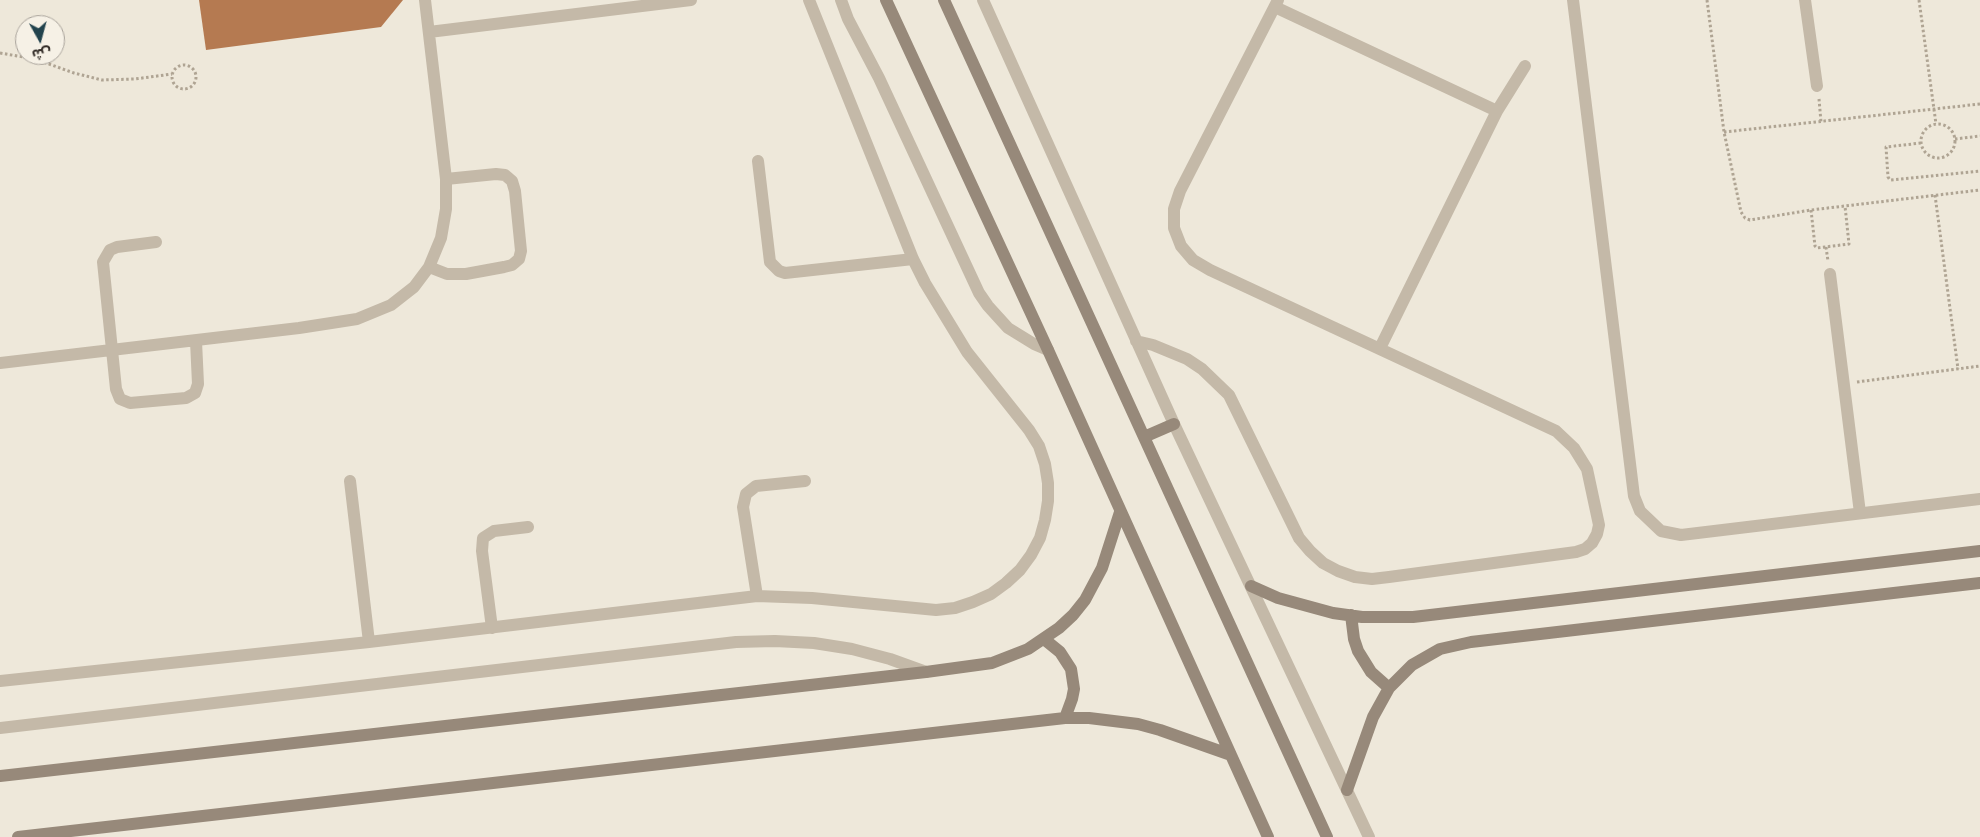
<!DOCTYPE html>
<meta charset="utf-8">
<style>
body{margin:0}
#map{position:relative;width:1980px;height:837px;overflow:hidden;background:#eee8da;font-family:Arial,"Noto Sans Arabic",sans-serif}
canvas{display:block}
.north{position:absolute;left:15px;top:15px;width:50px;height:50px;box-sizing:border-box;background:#f6f1e6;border:1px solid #a8a29a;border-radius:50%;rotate:173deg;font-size:14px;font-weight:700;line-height:20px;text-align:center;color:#322c27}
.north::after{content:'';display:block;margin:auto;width:18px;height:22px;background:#22434d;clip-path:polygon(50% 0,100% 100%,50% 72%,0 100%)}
</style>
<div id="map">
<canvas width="1980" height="837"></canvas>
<div class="north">ش</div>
</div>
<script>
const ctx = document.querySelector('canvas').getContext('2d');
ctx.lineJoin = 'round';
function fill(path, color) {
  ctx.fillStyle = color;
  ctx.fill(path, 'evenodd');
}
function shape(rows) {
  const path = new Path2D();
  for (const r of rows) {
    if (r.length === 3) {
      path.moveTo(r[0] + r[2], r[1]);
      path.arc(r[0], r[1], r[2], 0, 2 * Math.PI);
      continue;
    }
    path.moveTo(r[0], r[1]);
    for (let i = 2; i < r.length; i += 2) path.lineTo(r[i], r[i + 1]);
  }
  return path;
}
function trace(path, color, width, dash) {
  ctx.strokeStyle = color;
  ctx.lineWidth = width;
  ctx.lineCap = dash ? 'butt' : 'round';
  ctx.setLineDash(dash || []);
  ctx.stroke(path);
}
const building = shape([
 [199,0,403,0,381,27,206,50]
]);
const path = shape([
 [1707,0,1724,132,1741,212,1745,218,1750,220,1811,210,1980,190],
 [1919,0,1936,124],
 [0,53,35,59,74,73,102,80,135,79,172,74],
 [184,77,12],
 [1819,99,1821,122],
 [1938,141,17],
 [1724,132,1980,104],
 [1955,139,1980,136],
 [1921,143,1886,147,1888,177,1890,180,1980,171],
 [1935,195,1958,369],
 [1811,210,1815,246,1817,248,1849,244,1845,206],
 [1826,247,1828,261],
 [1857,382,1980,366]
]);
const street = shape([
 [841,0,848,19,879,78,979,293,988,306,1008,328,1034,344,1048,350],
 [983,0,1174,424,1369,837],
 [1573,0,1634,496,1640,511,1661,531,1681,535,1980,499],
 [1805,0,1817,86],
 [1275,7,1497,111],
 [429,32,691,0],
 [758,161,770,262,779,271,785,273,913,259],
 [156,242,117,247,110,250,103,262,116,389,120,399,130,403,186,398,195,393,198,384,196,341],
 [429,267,447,274,466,274,504,267,512,265,519,259,521,251,515,191,512,181,505,175,496,174,446,179],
 [1830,274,1860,513],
 [1136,341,1153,345,1187,359,1202,369,1229,395,1299,538,1310,551,1323,563,1338,571,1355,577,1372,579,1389,577,1576,552,1585,549,1592,543,1597,534,1599,525,1587,469,1574,448,1556,431,1210,270,1193,260,1181,246,1174,228,1174,209,1180,191,1278,0],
 [1380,348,1497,111,1525,66],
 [0,363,299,328,357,319,391,305,414,287,429,267,441,238,446,209,446,179,425,0],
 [350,481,369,642],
 [757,596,743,507,746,494,756,486,805,481],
 [492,628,482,551,483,538,494,531,528,527],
 [0,681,369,642,757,596,812,598,936,610,955,608,973,602,991,594,1006,583,1020,570,1031,555,1040,538,1045,520,1048,501,1048,483,1045,464,1039,446,1029,430,967,352,925,283,913,259,809,0],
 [0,728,736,642,775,641,814,643,852,649,890,659,926,672]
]);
const secondary = shape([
 [886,0,1048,350,1268,837],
 [944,0,1327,837],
 [1144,437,1174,424],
 [1251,586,1278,598,1333,613,1362,617,1413,617,1980,551],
 [1351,615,1354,639,1358,651,1371,672,1389,688],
 [1044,639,1060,652,1071,669,1074,689,1072,699,1065,718],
 [0,776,926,672,992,663,1028,649,1059,628,1073,615,1085,600,1102,568,1120,512],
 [1347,790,1373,717,1389,688,1412,665,1440,649,1471,642,1980,583],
 [18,837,1065,718,1089,718,1138,724,1160,730,1231,755]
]);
fill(building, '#b57a51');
trace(path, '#afa493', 3, [2.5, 2.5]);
trace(street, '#c4b9a8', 12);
trace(secondary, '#97897a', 12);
</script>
